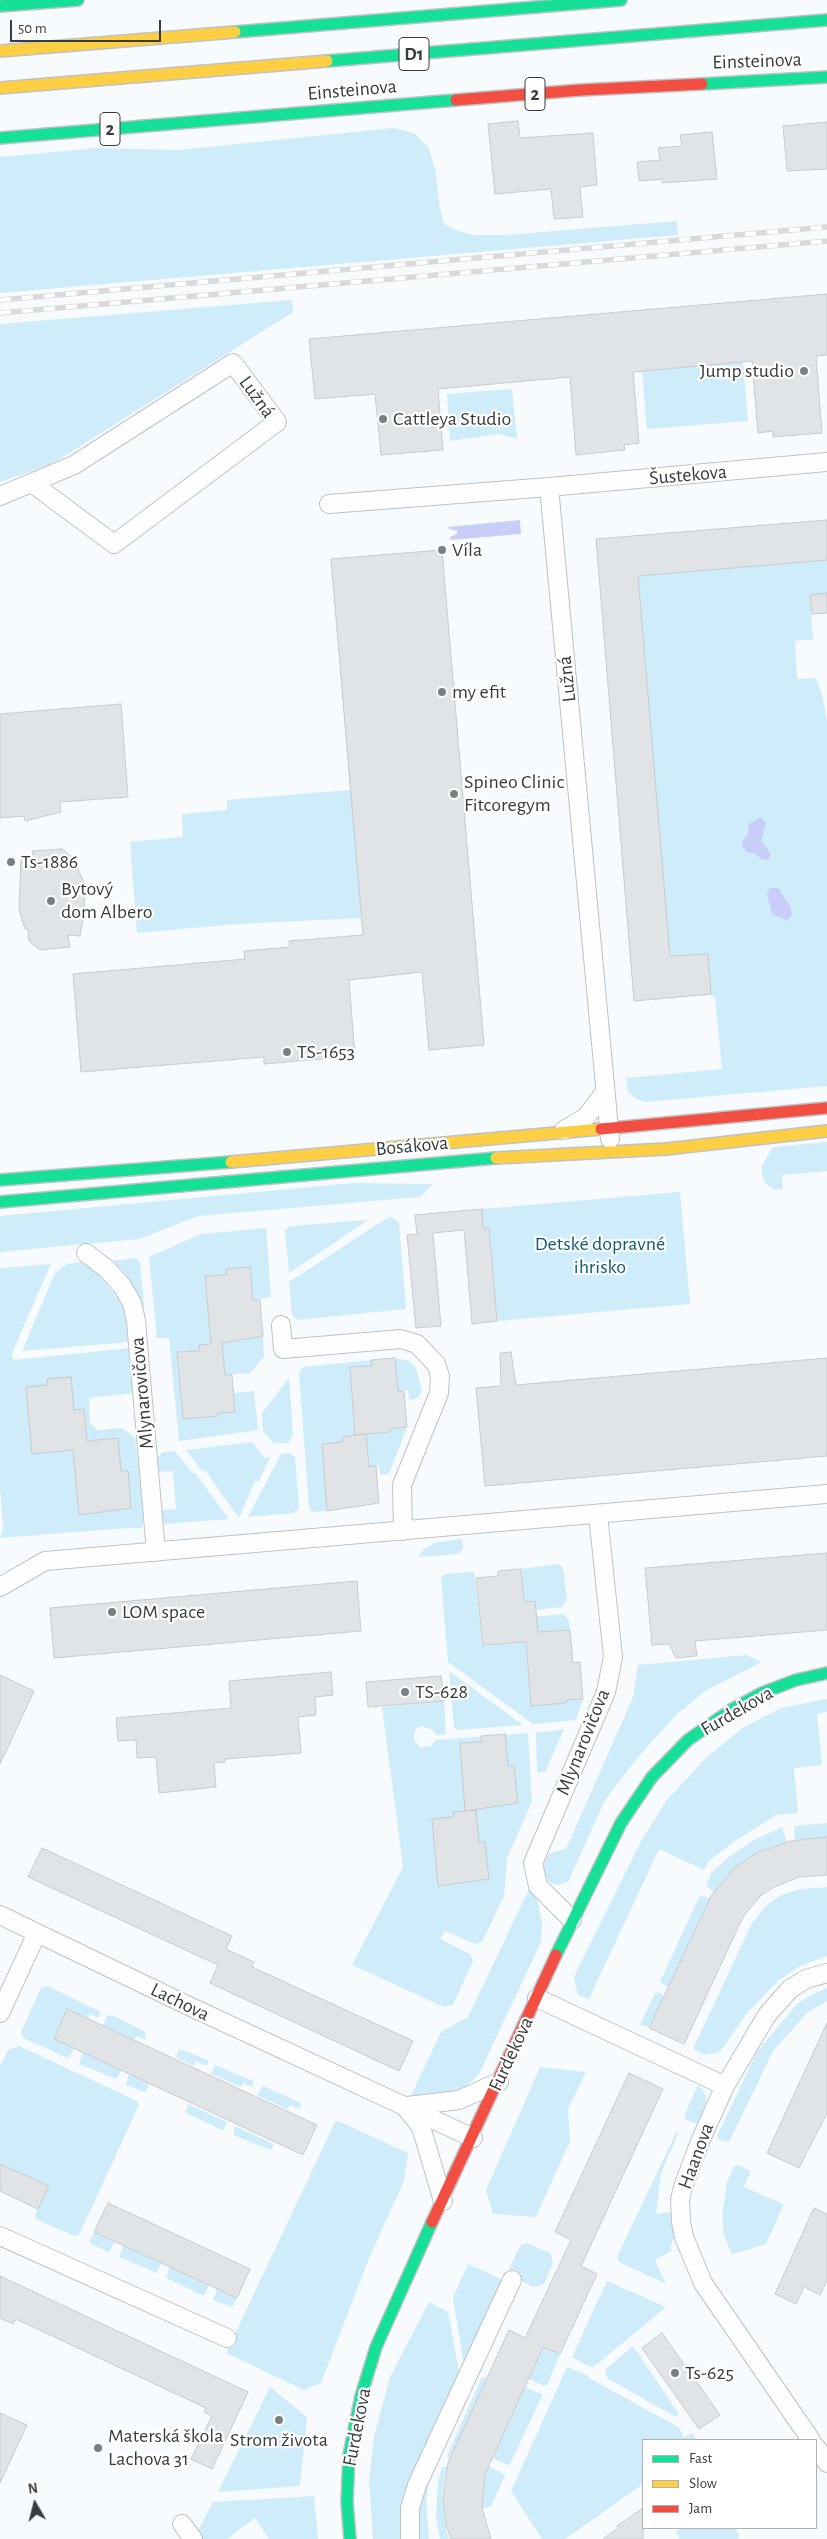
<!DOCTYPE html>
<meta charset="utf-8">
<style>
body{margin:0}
#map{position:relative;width:827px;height:2539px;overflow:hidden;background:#f8fbfd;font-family:"Alegreya Sans",sans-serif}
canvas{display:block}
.legend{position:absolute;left:642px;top:2439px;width:175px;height:90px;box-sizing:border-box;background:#fff;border:1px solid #afb1b2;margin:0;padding:6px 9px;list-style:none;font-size:15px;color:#363c3f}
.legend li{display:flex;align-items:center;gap:10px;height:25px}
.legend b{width:25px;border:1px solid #afb1b2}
.north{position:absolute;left:10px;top:2479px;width:50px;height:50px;-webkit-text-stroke:4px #fff;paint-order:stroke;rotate:352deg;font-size:14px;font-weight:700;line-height:20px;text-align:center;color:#363c3f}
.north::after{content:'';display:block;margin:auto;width:18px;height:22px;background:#363c3f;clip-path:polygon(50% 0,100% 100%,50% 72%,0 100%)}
.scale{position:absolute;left:10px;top:20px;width:151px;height:22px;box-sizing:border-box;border:2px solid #363c3f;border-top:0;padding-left:6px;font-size:15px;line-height:18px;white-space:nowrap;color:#363c3f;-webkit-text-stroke:4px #fff;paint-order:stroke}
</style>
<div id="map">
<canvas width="827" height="2539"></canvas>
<ul class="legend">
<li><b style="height:6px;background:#16e098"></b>Fast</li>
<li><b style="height:6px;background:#ffcf43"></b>Slow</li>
<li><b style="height:6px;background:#f24e42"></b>Jam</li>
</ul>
<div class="north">N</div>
<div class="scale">50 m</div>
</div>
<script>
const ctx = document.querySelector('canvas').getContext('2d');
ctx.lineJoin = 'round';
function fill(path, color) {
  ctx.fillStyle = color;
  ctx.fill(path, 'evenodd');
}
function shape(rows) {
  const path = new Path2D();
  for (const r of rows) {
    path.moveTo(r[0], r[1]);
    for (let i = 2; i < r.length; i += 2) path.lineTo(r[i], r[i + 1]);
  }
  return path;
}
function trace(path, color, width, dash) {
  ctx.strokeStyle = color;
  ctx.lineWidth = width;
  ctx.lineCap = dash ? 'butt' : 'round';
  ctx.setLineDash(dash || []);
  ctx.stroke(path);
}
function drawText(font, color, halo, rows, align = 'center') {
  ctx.font = font + ' "Alegreya Sans",sans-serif';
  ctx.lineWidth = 4.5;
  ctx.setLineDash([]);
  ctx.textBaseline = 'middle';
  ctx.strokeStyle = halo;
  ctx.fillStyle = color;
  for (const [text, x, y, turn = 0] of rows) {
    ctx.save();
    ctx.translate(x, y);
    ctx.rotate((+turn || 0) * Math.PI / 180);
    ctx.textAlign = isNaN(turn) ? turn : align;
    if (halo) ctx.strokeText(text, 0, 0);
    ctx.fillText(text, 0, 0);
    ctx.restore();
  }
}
const green = shape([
 [393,128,414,133,429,148,435,169,440,209,444,224,459,231,473,235,506,235,677,221,678,235,0,293,0,157,97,148,179,150],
 [292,300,293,312,52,464,0,482,0,324],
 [743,362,748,421,647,429,642,371],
 [512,389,517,439,499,434,450,441,447,394],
 [442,550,474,926,419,931,422,972,366,979,348,978,345,936,363,935,361,918,238,924,137,933,130,842,183,837,182,814,227,810,227,800,350,790,331,559],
 [827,560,827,593,810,595,813,639,795,641,797,679,816,678,823,698,827,721,827,1086,645,1102,635,1098,628,1092,626,1078,722,1069,715,998,711,995,634,1001,610,712,649,708,638,576],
 [827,1142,827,1171,782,1175,783,1189,774,1190,764,1182,761,1167,773,1147],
 [354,1183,433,1184,420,1197,198,1216,139,1239,0,1252,0,1216],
 [680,1192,690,1304,497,1321,489,1228,483,1228,482,1209],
 [392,1217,399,1223,406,1309,297,1320,292,1315,289,1282,387,1218],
 [368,1220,289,1273,285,1231,290,1226],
 [266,1228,271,1297,253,1300,250,1267,227,1269,227,1275,205,1276,211,1344,199,1345,199,1351,177,1353,183,1419,217,1416,218,1413,235,1412,233,1393,254,1391,258,1430,179,1441,169,1338,157,1338,149,1257,201,1234],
 [136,1258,140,1262,145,1317,132,1284,123,1271,111,1261],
 [82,1262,96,1272,117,1297,124,1309,129,1342,22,1351,55,1273,67,1264],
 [51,1264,12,1353,13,1360,130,1348,133,1393,89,1398,90,1423,97,1430,122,1428,135,1438,144,1517,142,1528,127,1528,0,1538,3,1528,0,1487,0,1268],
 [263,1336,264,1357,250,1373,225,1375,222,1343],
 [395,1358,409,1361,416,1368,422,1391,418,1398,409,1400,408,1390,398,1391],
 [371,1360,372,1366,350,1368,355,1435,343,1437,343,1442,322,1444,327,1511,312,1512,309,1507,299,1373,303,1367],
 [289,1378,293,1435,288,1443,274,1443,263,1431,262,1413],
 [407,1427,389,1474,380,1475,379,1466,369,1467,366,1434,390,1432,390,1429],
 [252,1442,264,1458,270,1457,259,1481,255,1481,239,1518,205,1470,202,1471,186,1450],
 [175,1451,192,1473,195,1473,229,1519,164,1524,161,1510,176,1509,173,1471,157,1472,157,1458,163,1452],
 [289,1453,295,1457,299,1508,294,1513,248,1517,281,1454],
 [462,1539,463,1549,458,1554,418,1557,424,1549,434,1543],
 [558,1564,563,1568,567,1600,562,1607,535,1610,534,1601,524,1602,521,1569],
 [474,1572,483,1645,517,1643,525,1639,531,1706,565,1703,566,1700,583,1699,576,1720,533,1724,448,1662,441,1578,445,1574],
 [563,1614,569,1620,570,1630,547,1632,535,1638,533,1617],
 [746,1655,762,1662,705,1691,676,1715,638,1757,605,1800,568,1882,557,1885,549,1882,544,1874,544,1863,549,1853,566,1849,633,1697,638,1665],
 [449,1671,523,1725,458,1730,454,1727],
 [827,1699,827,1712,817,1714,822,1765,794,1768,798,1813,776,1815,732,1843,708,1862,704,1870,659,1849,589,1999,578,1995,574,1977,640,1843,666,1801,708,1756,744,1727,781,1708],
 [444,1701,446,1734,436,1735,433,1730,421,1726,416,1729,414,1735,414,1740,420,1747,431,1746,436,1740,528,1733,532,1801,507,1859,504,1896,482,1942,475,1944,445,1931,440,1939,470,1954,473,1961,453,2005,444,2007,352,1965,403,1867,382,1707],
 [564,1729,545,1772,537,1773,536,1733],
 [827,1823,827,1838,795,1840,794,1828,796,1826],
 [782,1827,787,1842,761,1850,731,1871,714,1892,706,1886,711,1873,730,1856,754,1840],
 [530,1887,537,1899,542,1922,541,1942,479,2074,457,2096,426,2101,411,2096,441,2032,468,2017],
 [827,1887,827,1956,800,1966,778,1981,747,2013,720,2052,705,2055,693,2049,752,1923,767,1905,781,1895,801,1889],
 [702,1896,710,1899,668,1988,660,1982,699,1897],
 [47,1986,99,2011,100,2013,98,2018,90,2014,88,2019,67,2010,54,2038,75,2048,68,2058,23,2038,21,2032,41,1988],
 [827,1988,827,2001,808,2012,773,2051,729,2142,719,2140,717,2136,757,2052,797,2004,809,1996],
 [658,1992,664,1996,649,2027,640,2025,655,1993],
 [111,2015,146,2032,145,2040,137,2036,134,2040,103,2026,107,2016],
 [19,2046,137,2101,139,2105,79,2235,74,2236,34,2218,48,2186,0,2164,0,2067,8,2050],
 [179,2049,208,2060,208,2063,206,2066,196,2061,194,2066,176,2057],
 [83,2052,121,2070,117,2079,79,2064],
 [215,2065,253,2081,253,2087,243,2083,241,2087,211,2074],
 [540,2067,586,2072,568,2109,570,2141,536,2217,493,2214,486,2190],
 [129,2074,150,2083,145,2092,126,2085],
 [698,2085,704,2092,707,2101,699,2125,685,2119,684,2116],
 [263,2086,301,2103,300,2109,290,2105,287,2109,257,2095],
 [188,2104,227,2122,224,2129,222,2130,186,2113],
 [338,2121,408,2153,404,2181,370,2256,321,2383,304,2390,226,2353,335,2122],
 [235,2126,274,2144,271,2150,233,2135],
 [679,2132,661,2173,656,2214,671,2212,674,2238,670,2247,672,2251,655,2260,666,2284,619,2262,617,2257,676,2133],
 [737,2165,751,2171,744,2187,783,2204,783,2206,766,2244,734,2254,731,2253,724,2235,722,2216,727,2182,734,2166],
 [94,2232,114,2242,110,2251,108,2252,91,2244,90,2241],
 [527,2243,550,2253,553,2263,544,2284,533,2287,513,2277,509,2269,520,2246],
 [123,2246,161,2263,157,2273,119,2257],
 [468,2264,503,2280,464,2366,453,2297],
 [170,2267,209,2285,205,2294,202,2295,166,2278],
 [607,2281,666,2307,595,2366,590,2367,572,2357],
 [217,2289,237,2298,232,2307,213,2300],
 [429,2302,448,2312,460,2377,404,2539,373,2539,369,2481,374,2437,390,2377],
 [633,2346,679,2414,676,2417,607,2378,605,2370],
 [543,2347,560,2354,547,2385,544,2386,529,2379],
 [567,2367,589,2376,589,2378,678,2427,684,2437,692,2433,697,2440,643,2440,643,2484,565,2539,542,2539,511,2491],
 [482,2377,487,2379,450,2459,447,2456],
 [270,2387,307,2417,300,2486,218,2492],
 [525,2387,541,2394,542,2396,510,2464,508,2465,492,2458],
 [488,2466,505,2475,491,2507,482,2508,485,2474],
 [442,2467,447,2467,442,2493,446,2530,449,2539,440,2539,436,2519,438,2482],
 [430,2476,426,2500,429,2539,418,2539,419,2512,422,2495],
 [314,2496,318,2539,269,2539,255,2518,227,2539,200,2539,196,2534,213,2502],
 [681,2528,735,2528,739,2534,738,2539,680,2539,675,2532]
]);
const water = shape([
 [520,520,521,534,450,540,450,537,457,534,457,531,449,529,448,527],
 [759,818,762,818,766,823,761,841,771,854,768,860,761,859,756,854,747,852,742,846,742,842,748,834,749,824],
 [770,888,778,888,790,906,792,915,787,921,772,914,767,893]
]);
const building = shape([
 [518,121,520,138,593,133,597,185,580,187,583,217,554,219,551,189,495,194,488,124,518,121],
 [827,122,827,169,787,171,783,126,827,122],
 [712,132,717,179,662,183,662,179,639,181,637,162,660,160,658,148,682,146,680,135,712,132],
 [827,294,827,355,816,356,822,433,773,437,773,431,758,433,752,361,633,372,639,443,624,445,625,450,576,455,570,377,438,389,443,450,381,455,375,394,315,399,309,339,827,294],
 [827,520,827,560,638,576,670,956,708,954,711,994,634,1001,596,539,827,520],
 [442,550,484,1045,429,1050,422,972,349,980,355,1056,264,1064,264,1057,81,1072,73,974,245,959,244,951,290,947,289,941,363,935,331,559,442,550],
 [827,593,827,613,812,614,810,595,827,593],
 [121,704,128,797,60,802,61,812,25,821,24,816,0,818,0,714,121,704],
 [62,849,73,858,85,885,84,914,80,936,68,935,70,947,40,950,29,941,28,929,25,929,19,909,21,857,33,856,32,851,62,849],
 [482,1209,483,1228,489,1228,497,1321,472,1324,464,1230,433,1233,441,1326,416,1328,407,1235,417,1234,415,1215,482,1209],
 [250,1267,253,1300,260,1300,263,1336,222,1343,225,1375,232,1375,235,1412,218,1413,218,1416,183,1419,177,1352,199,1351,199,1345,211,1344,205,1276,227,1275,226,1269,250,1267],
 [511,1352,516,1385,827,1358,827,1456,485,1486,476,1388,501,1386,500,1353,511,1352],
 [395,1358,398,1391,404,1391,407,1427,390,1429,390,1432,366,1434,369,1467,376,1466,379,1503,327,1511,322,1444,343,1442,343,1437,365,1434,355,1435,350,1367,372,1366,371,1360,395,1358],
 [71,1377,74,1410,84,1409,87,1441,118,1438,121,1471,128,1471,131,1508,79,1515,73,1450,32,1454,26,1387,48,1385,47,1379,71,1377],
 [827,1553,827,1630,695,1641,697,1656,676,1658,669,1644,652,1645,645,1568,827,1553],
 [521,1569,524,1602,535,1601,538,1632,570,1630,573,1663,580,1662,583,1699,566,1700,566,1703,531,1706,526,1642,483,1645,476,1578,498,1576,498,1571,521,1569],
 [357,1581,361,1631,54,1658,50,1608,357,1581],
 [331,1672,333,1695,315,1697,316,1715,298,1717,301,1753,225,1759,225,1762,214,1763,216,1787,159,1793,156,1757,137,1758,136,1740,118,1741,116,1718,231,1708,229,1681,331,1672],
 [0,1675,34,1691,0,1764,0,1675],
 [441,1676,444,1701,368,1707,366,1682,441,1676],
 [505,1734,508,1766,514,1766,518,1803,465,1811,460,1743,482,1742,481,1736,505,1734],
 [476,1810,479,1842,485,1842,489,1879,438,1886,432,1819,453,1817,453,1812,476,1810],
 [827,1837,827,1875,799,1877,774,1887,760,1896,743,1917,684,2044,649,2028,711,1896,734,1868,758,1852,791,1841,827,1837],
 [42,1848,232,1936,226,1949,254,1962,252,1967,413,2041,399,2071,210,1983,218,1965,28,1877,42,1848],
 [67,2009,317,2125,303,2155,54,2039,67,2009],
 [827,2023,827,2113,799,2168,767,2153,827,2023],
 [629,2073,663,2089,581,2266,597,2274,560,2354,543,2347,485,2474,482,2508,491,2539,451,2539,446,2525,443,2497,448,2463,509,2330,525,2338,571,2240,555,2232,629,2073],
 [0,2164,49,2186,38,2209,0,2191,0,2164],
 [108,2203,250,2269,237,2298,94,2232,108,2203],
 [814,2208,827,2214,827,2280,820,2295,804,2287,796,2304,775,2294,814,2208],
 [0,2276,248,2392,212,2469,191,2459,212,2416,204,2412,206,2408,16,2319,13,2324,0,2318,0,2276],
 [662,2333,720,2415,699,2429,642,2348,662,2333],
 [0,2413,27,2425,0,2483,0,2413],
 [643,2508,643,2539,603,2539,618,2528,617,2526,643,2508]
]);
const street = shape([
 [549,487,610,1139],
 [0,496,74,465,233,363,277,422,114,544,33,484],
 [329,504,549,487,827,462],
 [564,1130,586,1117,605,1092],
 [86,1253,107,1269,122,1286,132,1303,136,1321,156,1552],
 [281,1325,283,1349,401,1339,417,1344,436,1364,440,1376,439,1393,402,1485,403,1531],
 [0,1587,45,1561,827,1494],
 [0,1915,37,1933],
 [572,1920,538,1886,533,1863,606,1692,613,1657,598,1515],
 [537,1998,725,2086],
 [0,2013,37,1933,191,2007,473,2138],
 [407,2106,459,2100,499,2082],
 [406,2108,421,2127,443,2201],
 [0,2236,227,2338],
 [811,2440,703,2283,684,2237,681,2222,680,2200,684,2184,701,2139,725,2086,767,2015,790,1989,806,1979,827,1973],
 [816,2447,827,2463],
 [182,2524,193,2539],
 [410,2539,410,2508,417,2485,512,2280]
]);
const fast = shape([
 [0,6,78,0],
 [235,32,621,0],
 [327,61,827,20],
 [702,84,827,77],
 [0,138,456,100],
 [0,1180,231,1162],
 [0,1202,496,1158],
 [556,1955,621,1823,652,1777,688,1740,731,1710,762,1693,796,1680,827,1673],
 [350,2539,347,2502,349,2455,361,2396,376,2347,432,2222]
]);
const slow = shape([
 [0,51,235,32],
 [0,88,327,61],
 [496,1158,666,1149,827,1131],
 [231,1162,601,1129]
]);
const jam = shape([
 [456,100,581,90,702,84],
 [601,1129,827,1108],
 [432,2222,556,1955]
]);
const rail = shape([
 [0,300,827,227],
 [0,313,827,241]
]);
const markers = [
 [804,371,5,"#7a7f82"],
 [383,419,5,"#7a7f82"],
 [442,550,5,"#7a7f82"],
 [442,692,5,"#7a7f82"],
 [454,794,5,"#7a7f82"],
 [11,862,5,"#7a7f82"],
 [51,901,5,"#7a7f82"],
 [287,1052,5,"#7a7f82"],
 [112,1612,5,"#7a7f82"],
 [405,1692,5,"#7a7f82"],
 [675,2373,5,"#7a7f82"],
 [279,2420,5,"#7a7f82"],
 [98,2448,5,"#7a7f82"]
];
const shields = [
 [414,54,30],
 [535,94,20],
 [110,129,20]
];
const shieldNames = [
 ["D1",414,54],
 ["2",535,94],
 ["2",110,129]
];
const streetNames = [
 ["Einsteinova",757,61,-2],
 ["Einsteinova",352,90,-5],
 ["Lužná",257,397,54],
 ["Šustekova",688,475,-5],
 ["Lužná",567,679,-96],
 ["Bosákova",412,1146,-5],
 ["Mlynarovičova",142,1393,-95],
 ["Furdekova",737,1711,-30],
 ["Mlynarovičova",583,1742,-68],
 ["Lachova",180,2002,26],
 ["Furdekova",511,2054,-65],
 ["Haanova",696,2156,-70],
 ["Furdekova",357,2427,-79]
];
const poiNames = [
 ["Jump studio",794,371,"right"],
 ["Cattleya Studio",393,419],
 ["Víla",452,550],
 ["my efit",452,692],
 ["Spineo Clinic",464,782],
 ["Fitcoregym",464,805],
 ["Ts-1886",21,862],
 ["Bytový",61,889],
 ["dom Albero",61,912],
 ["TS-1653",297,1052],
 ["LOM space",122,1612],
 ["TS-628",415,1692],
 ["Ts-625",685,2373],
 ["Materská škola",108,2436],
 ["Lachova 31",108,2459],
 ["Strom života",279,2440,"center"]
];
const parkNames = [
 ["Detské dopravné",600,1244],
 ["ihrisko",600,1267]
];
fill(green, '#ceecf9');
fill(water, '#c8cef8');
fill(building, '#e0e4e7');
trace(building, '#c8cbce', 1);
trace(street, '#bec2c5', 20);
trace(fast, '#bec2c5', 14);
trace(slow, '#bec2c5', 14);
trace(jam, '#bec2c5', 14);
trace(street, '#fefeff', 18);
trace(fast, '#16e098', 11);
trace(slow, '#ffcf43', 11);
trace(jam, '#f24e42', 11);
trace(rail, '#d9dadb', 5.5);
trace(rail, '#fff', 4, [11]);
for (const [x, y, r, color] of markers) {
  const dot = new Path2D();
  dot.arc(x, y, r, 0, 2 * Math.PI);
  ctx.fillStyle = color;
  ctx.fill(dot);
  trace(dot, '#fff', 2);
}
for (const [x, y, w] of shields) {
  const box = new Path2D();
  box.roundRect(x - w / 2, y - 16.5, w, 33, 4);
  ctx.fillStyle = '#fff';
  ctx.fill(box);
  trace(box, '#363c3f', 1);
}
drawText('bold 19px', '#363c3f', null, shieldNames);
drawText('20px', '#363c3f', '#fff', streetNames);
drawText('20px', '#363c3f', '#fff', poiNames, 'left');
drawText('20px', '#0d5b75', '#fff', parkNames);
</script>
